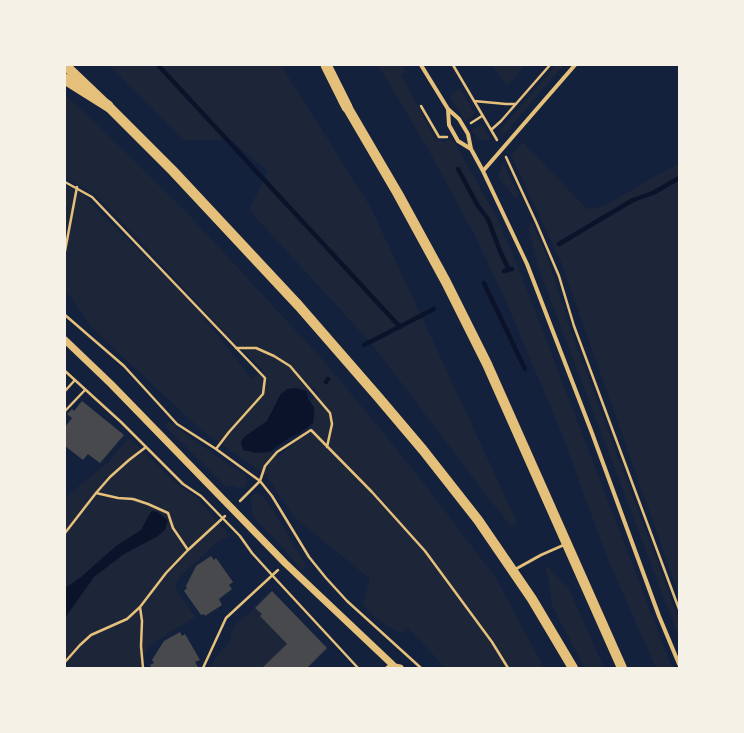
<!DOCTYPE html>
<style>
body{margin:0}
#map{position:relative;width:744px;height:733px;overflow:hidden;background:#14213d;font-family:"Archivo Narrow",sans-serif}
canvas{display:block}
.frame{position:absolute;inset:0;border:66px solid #f6f1e7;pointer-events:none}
</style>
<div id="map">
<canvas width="744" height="733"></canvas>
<div class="frame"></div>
</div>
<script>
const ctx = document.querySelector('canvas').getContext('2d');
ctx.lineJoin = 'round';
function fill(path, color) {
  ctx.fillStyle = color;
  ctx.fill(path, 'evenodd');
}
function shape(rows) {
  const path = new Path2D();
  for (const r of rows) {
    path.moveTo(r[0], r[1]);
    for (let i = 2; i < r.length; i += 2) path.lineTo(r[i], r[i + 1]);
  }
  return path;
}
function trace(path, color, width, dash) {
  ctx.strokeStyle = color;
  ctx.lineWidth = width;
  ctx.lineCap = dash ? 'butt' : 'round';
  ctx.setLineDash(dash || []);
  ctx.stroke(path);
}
const green = shape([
 [109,65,281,65,371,208,517,522,511,527,370,342,249,210,268,172,231,140,183,140],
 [378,65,403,65,406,72,401,75,436,140,445,142,452,138,497,218,519,269,672,668,656,668,608,560,562,434,501,290,474,234,433,158],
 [492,65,525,65,507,86],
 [556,65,564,65,505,133,501,136,500,130],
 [460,88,475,114,465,121,451,98,452,94],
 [65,95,93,120,190,216,323,360,382,431,425,485,496,578,544,668,443,668,438,660,408,628,400,634,377,619,363,604,370,579,294,517,266,475,200,429,91,327,70,296,65,293,65,185,84,194,99,212,188,298,252,379,263,370,230,339,141,242,95,194,65,178],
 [314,387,319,393,310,401,314,408,315,416,311,432,300,438,280,455,269,452,256,453,247,450,253,431,267,421,282,393,288,389,296,388,306,391],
 [481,126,482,126,491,140,483,140,478,138,471,130],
 [523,142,587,209,604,206,679,163,679,595,561,262,511,155],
 [503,162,519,196,515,198,498,177],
 [532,223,548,259,571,332,679,620,679,638,538,267,528,226],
 [168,421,205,448,246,476,246,485,242,489,232,486,225,486,165,426],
 [129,438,177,484,196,497,230,536,217,542,178,579,175,587,195,617,155,642,146,651,140,668,65,668,65,498,109,461],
 [254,494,261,494,273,510,305,563,305,568,303,570,253,516,251,497],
 [545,567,547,567,569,589,604,668,585,668,552,606,548,577],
 [256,608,262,614,260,616,287,644,263,668,209,668,217,656,230,641,231,632,238,622]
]);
const water = shape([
 [296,388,306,391,308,398,314,408,313,423,300,433,289,438,269,452,256,453,243,450,241,442,244,437,267,421,280,395,287,389],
 [153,511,158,512,168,520,165,530,158,536,124,554,94,577,65,618,65,588,81,577,116,546,141,530,150,513]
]);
const stream = shape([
 [158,65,400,327],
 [458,169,478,206,488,219,500,251,509,270],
 [559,244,633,200,653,193,679,178],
 [504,271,512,269],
 [484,283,525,369],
 [364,345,434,309],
 [326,382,328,379]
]);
const building = shape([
 [82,401,124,435,100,463,88,454,83,460,65,446,65,427,72,418,67,414,72,409,74,411],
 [211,556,214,560,216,558,233,582,229,585,232,589,219,599,222,605,205,616,204,614,201,615,184,591,187,588,186,586,196,566],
 [272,591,327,648,307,668,262,668,287,644,260,616,262,614,255,608],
 [180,632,182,636,185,634,200,660,195,662,198,667,152,668,150,665,154,663,152,660,164,641]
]);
const path = shape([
 [453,65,497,140],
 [474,101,506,104,516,104],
 [421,106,439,137,447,137],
 [471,123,482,116],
 [491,130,501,121,550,65],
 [506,157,536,222,559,276,574,326,679,609],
 [65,182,92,197,265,378,263,394,229,432,216,449],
 [65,251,77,187],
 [65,315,124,366,177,424,216,449,260,481,272,496,309,557,326,578,347,601,421,668],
 [236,348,256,348,274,356,290,366,330,413,332,424,327,447],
 [65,371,121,422,183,484,201,496,240,536,252,553,272,575,358,668],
 [65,391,75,380],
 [65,411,85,390],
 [96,493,118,498,133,499,148,504,168,513,173,528,188,550],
 [240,501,260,481,265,466,277,452,311,430,372,492,425,551,492,642,508,668],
 [65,533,96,493,110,477,129,460,146,447],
 [140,607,142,621,141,646,143,668],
 [65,662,80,645,91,635,127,619,140,607,166,573,188,550,225,516],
 [203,668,226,618,278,570]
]);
const service = shape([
 [514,570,541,555,566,544]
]);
const minor = shape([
 [421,65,448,109,459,119,468,134,471,149,483,171,527,264,592,433,659,616,679,664],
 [448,109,449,125,458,141,471,149],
 [483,171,575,65],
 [387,668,392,664]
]);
const tertiary = shape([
 [65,340,111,384,285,563,395,667,400,668]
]);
const trunk = shape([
 [65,65,108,106,173,171,299,306,379,398,423,450,478,520,532,599,573,668],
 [343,100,398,194,446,282,487,364,622,668]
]);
const motorway = shape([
 [326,65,347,107],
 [65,79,108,106]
]);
fill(green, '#1d2539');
fill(water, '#0b132b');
trace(stream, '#0b132b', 4.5);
fill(building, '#48494c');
trace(path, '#e5c07b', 2.5);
trace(service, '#e5c07b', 3);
trace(minor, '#e5c07b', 4);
trace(tertiary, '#e5c07b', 7);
trace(trunk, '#e5c07b', 10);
trace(motorway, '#e5c07b', 11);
</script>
